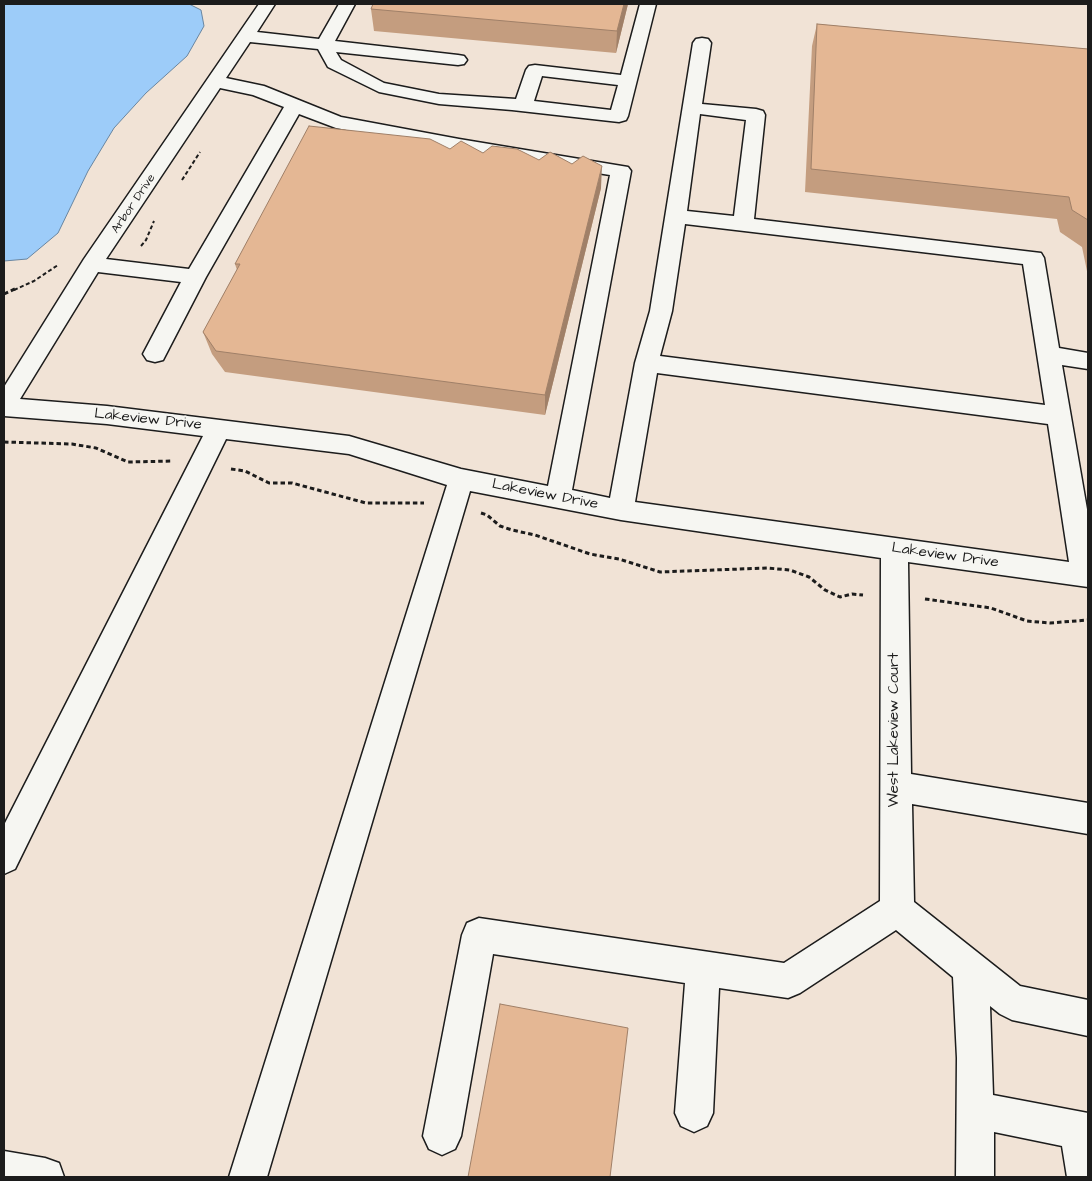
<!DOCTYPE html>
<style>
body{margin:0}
#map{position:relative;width:1092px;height:1181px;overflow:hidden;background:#f6f6f2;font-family:"Architects Daughter",sans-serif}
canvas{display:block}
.frame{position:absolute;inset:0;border:5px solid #1c1c1c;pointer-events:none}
</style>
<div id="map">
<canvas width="1092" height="1181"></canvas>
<div class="frame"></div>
</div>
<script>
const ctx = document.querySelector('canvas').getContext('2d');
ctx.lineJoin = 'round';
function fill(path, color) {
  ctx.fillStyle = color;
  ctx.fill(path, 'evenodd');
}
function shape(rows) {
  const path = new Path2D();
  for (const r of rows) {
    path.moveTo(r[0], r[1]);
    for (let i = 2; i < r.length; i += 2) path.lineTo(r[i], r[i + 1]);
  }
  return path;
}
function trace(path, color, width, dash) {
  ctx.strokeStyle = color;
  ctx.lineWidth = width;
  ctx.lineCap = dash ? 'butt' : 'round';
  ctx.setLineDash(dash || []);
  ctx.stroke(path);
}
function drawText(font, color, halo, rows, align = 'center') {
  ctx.font = font + ' "Architects Daughter",sans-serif';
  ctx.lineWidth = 4;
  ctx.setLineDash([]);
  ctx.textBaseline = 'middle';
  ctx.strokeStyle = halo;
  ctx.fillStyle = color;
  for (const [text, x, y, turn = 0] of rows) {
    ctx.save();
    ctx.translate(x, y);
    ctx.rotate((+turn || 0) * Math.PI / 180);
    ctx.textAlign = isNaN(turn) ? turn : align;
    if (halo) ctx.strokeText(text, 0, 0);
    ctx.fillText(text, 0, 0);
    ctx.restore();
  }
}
const built = shape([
 [4,4,1088,4,1088,1177,4,1177]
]);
const water = shape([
 [4,4,189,4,201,10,204,26,187,56,146,93,114,128,88,171,58,233,27,259,4,261,4,4]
]);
const pathFar1 = shape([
 [182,180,200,152],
 [141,246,146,240,154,221],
 [14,290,34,281,58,265]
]);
const path = shape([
 [4,294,17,288],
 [4,442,72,444,96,448,128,462,173,461],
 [231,469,245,471,269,483,292,483,366,503,424,503],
 [481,513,487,515,500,526,512,530,535,535,590,554,619,559,660,572,767,568,790,570,809,577,825,590,840,597,852,594,863,595],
 [925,599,991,608,1027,621,1050,623,1088,620]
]);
const minor = shape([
 [259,4,275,4,257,32,319,39,339,4,355,4,335,41,458,55,464,56,467,60,464,64,458,65,336,52,341,60,384,83,439,94,516,99,526,70,529,66,535,65,621,75,640,4,656,4,628,116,626,120,619,122,512,110,439,104,379,92,328,67,318,49,250,42,226,78,264,86,341,117,459,139,628,167,631,171,572,490,610,498,635,363,650,311,693,43,696,39,702,38,708,39,711,43,702,104,756,109,763,111,765,115,754,219,1041,253,1044,258,1059,348,1088,353,1088,369,1062,365,1088,515,1088,587,908,562,911,774,1088,803,1088,834,912,804,914,902,1020,986,1088,1000,1088,1036,1012,1020,1000,1014,990,1006,993,1095,1088,1113,1088,1177,1067,1177,1062,1146,994,1132,994,1177,956,1177,957,1058,953,977,896,930,800,993,788,998,719,988,713,1113,707,1126,694,1132,681,1126,675,1113,685,983,493,954,461,1136,455,1149,442,1155,429,1149,423,1136,462,935,467,923,479,918,784,963,880,901,881,558,621,520,470,491,267,1177,229,1177,447,485,349,454,226,439,15,869,4,874,4,825,203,436,107,424,4,416,4,387,84,259,259,4],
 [542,76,618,85,611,110,534,101,542,76],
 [220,88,253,95,284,107,189,269,106,259,220,88],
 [299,114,336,128,459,151,610,175,548,486,461,469,349,436,107,406,20,399,98,272,181,282,143,354,147,360,155,362,163,360,206,277,299,114],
 [700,114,746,120,734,216,687,211,700,114],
 [685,224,1023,264,1045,405,660,356,672,311,685,224],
 [657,373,1048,424,1069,562,635,502,657,373],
 [4,1151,45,1158,59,1163,64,1177,4,1177,4,1151]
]);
const wall = shape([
 [628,4,616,53,374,31,371,9],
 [817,24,1088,49,1088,276,1082,247,1060,232,1057,219,805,192,812,46],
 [450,149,483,153,601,188,545,415,225,372,212,354,203,332,237,270,235,264]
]);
const shadedWall = shape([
 [624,4,628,4,616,53,617,31],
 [602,166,601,188,545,415,545,395]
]);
const building = shape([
 [373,4,624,4,617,31,371,9,373,4],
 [817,24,1088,49,1088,220,1072,210,1069,197,811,169,817,24],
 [309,126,430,139,450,149,461,141,483,153,492,146,517,149,539,160,550,152,572,164,583,156,602,166,545,395,216,351,203,332,240,264,235,264,309,126],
 [500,1004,628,1028,610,1177,468,1177,500,1004]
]);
const farStreetnames = [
 ["Arbor Drive",134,204,-56]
];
const streetNames = [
 ["Lakeview Drive",148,420,6],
 ["Lakeview Drive",545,495,11],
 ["Lakeview Drive",945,556,8],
 ["West Lakeview Court",895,730,-90]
];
fill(built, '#f1e3d6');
fill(water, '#9dccf9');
trace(water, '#6986a1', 1);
trace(minor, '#1c1c1c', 3);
trace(pathFar1, '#1c1c1c', 2, [4, 2.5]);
trace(path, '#1c1c1c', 3, [4.5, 3]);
fill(minor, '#f6f6f2');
fill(wall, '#c49d7f');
fill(shadedWall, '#a08068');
fill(building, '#e4b794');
trace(building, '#a08068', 1);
drawText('12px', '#1c1c1c', '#f6f6f2', farStreetnames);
drawText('15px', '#1c1c1c', '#f6f6f2', streetNames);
</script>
